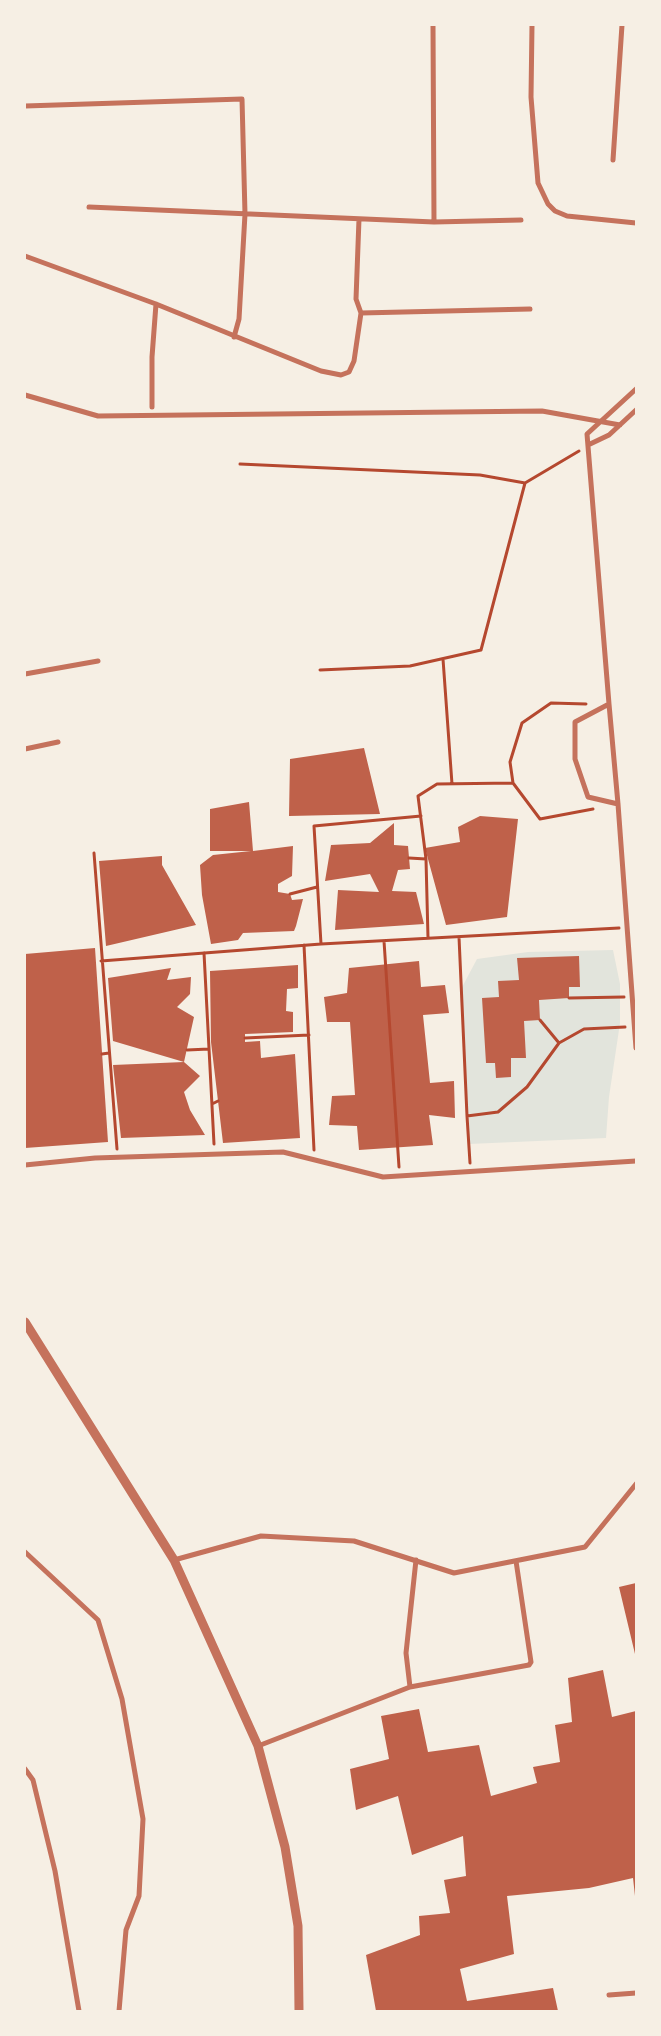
<!DOCTYPE html>
<style>
body{margin:0}
#map{position:relative;width:661px;height:2036px;overflow:hidden;background:#f6efe4;font-family:"Titillium Web",sans-serif}
canvas{display:block}
.frame{position:absolute;inset:0;border:26px solid #f6efe4;pointer-events:none}
</style>
<div id="map">
<canvas width="661" height="2036"></canvas>
<div class="frame"></div>
</div>
<script>
const ctx = document.querySelector('canvas').getContext('2d');
ctx.lineJoin = 'round';
function fill(path, color) {
  ctx.fillStyle = color;
  ctx.fill(path, 'evenodd');
}
function shape(rows) {
  const path = new Path2D();
  for (const r of rows) {
    path.moveTo(r[0], r[1]);
    for (let i = 2; i < r.length; i += 2) path.lineTo(r[i], r[i + 1]);
  }
  return path;
}
function trace(path, color, width, dash) {
  ctx.strokeStyle = color;
  ctx.lineWidth = width;
  ctx.lineCap = dash ? 'butt' : 'round';
  ctx.setLineDash(dash || []);
  ctx.stroke(path);
}
const green = shape([
 [613,950,620,984,620,1023,609,1097,606,1138,469,1144,460,991,477,959,528,952]
]);
const building = shape([
 [364,748,380,814,289,816,290,759],
 [249,802,253,851,293,846,292,876,278,884,278,892,290,894,292,900,303,899,296,926,294,931,243,933,238,940,211,944,202,895,200,865,213,855,251,851,210,851,210,809],
 [480,816,518,819,507,917,446,925,425,848,460,842,458,827],
 [394,823,394,845,408,846,410,869,398,870,392,891,416,892,424,924,335,930,338,890,379,892,370,874,325,881,331,845,370,843],
 [162,856,162,865,196,925,106,946,99,861],
 [95,948,108,1142,25,1148,25,954],
 [579,956,580,987,569,987,569,998,539,1000,540,1020,524,1021,526,1058,511,1058,511,1077,496,1078,495,1063,486,1063,482,998,499,997,498,981,519,980,517,958],
 [419,961,421,987,445,985,449,1013,423,1015,430,1083,454,1081,455,1118,429,1115,433,1145,359,1150,357,1126,329,1125,332,1096,355,1095,350,1022,327,1022,324,997,347,993,349,968],
 [298,965,298,988,287,989,286,1011,293,1012,293,1032,245,1034,245,1042,260,1041,261,1058,295,1054,300,1138,223,1143,211,1042,210,971],
 [171,968,167,980,191,977,190,994,177,1007,194,1017,184,1062,113,1041,108,978],
 [184,1062,200,1076,184,1092,190,1110,205,1135,121,1138,113,1065],
 [636,1583,636,1653,635,1654,619,1587],
 [603,1670,612,1717,636,1711,636,1905,633,1878,589,1888,507,1896,514,1954,460,1969,467,2001,553,1988,558,2011,376,2011,366,1955,420,1935,419,1916,450,1913,444,1880,466,1876,463,1836,412,1855,398,1796,356,1810,350,1769,389,1759,381,1716,419,1709,428,1752,479,1745,491,1796,537,1783,533,1767,560,1762,555,1725,572,1722,568,1678]
]);
const path = shape([
 [240,464,480,475,525,483],
 [443,659,452,784],
 [320,670,410,666,481,650,525,483,579,451],
 [586,704,551,703,522,723,510,762,513,783,540,819,593,809],
 [94,853,117,1149],
 [409,858,426,859],
 [290,894,317,887],
 [459,937,467,1116,498,1112,527,1087,559,1043,584,1029,625,1027],
 [428,938,426,859,418,796,437,784,513,783],
 [384,941,399,1167],
 [321,944,314,826,421,816],
 [304,945,314,1150],
 [204,953,214,1144],
 [101,961,321,944,619,928],
 [569,998,624,997],
 [540,1020,559,1043],
 [245,1038,309,1035],
 [187,1050,209,1049],
 [102,1054,109,1053],
 [212,1104,218,1101],
 [467,1116,470,1163]
]);
const minor = shape([
 [532,25,531,97,538,183,548,204,555,211,567,216,636,223],
 [25,106,242,99,245,214,239,319,234,337],
 [613,160,622,25],
 [89,207,434,222,433,25],
 [434,222,521,220],
 [25,256,156,304,321,371,341,375,349,372,354,361,361,313,356,299,359,219],
 [361,313,530,309],
 [25,395,98,416,542,411,620,425],
 [152,407,152,357,156,304],
 [588,445,609,435,636,410],
 [25,674,98,661],
 [609,704,587,434,636,389],
 [25,749,58,742],
 [618,804,588,797,575,759,575,722,609,704,618,804,636,1048],
 [25,1165,95,1158,283,1152,383,1177,636,1161],
 [25,1552,98,1620,122,1699,143,1819,139,1896,126,1930,119,2011],
 [174,1560,261,1536,354,1541,454,1573,585,1547,636,1484],
 [410,1687,406,1653,416,1560],
 [258,1746,410,1687,529,1665,531,1662,516,1561],
 [25,1769,33,1780,55,1871,79,2011],
 [609,1995,636,1993]
]);
const tertiary = shape([
 [25,1322,174,1560,258,1746,285,1847,298,1926,299,2011]
]);
fill(green, '#e2e4dc');
fill(building, '#bf614a');
trace(path, '#b5482f', 3);
trace(minor, '#c5725c', 5);
trace(tertiary, '#c5725c', 9);
</script>
